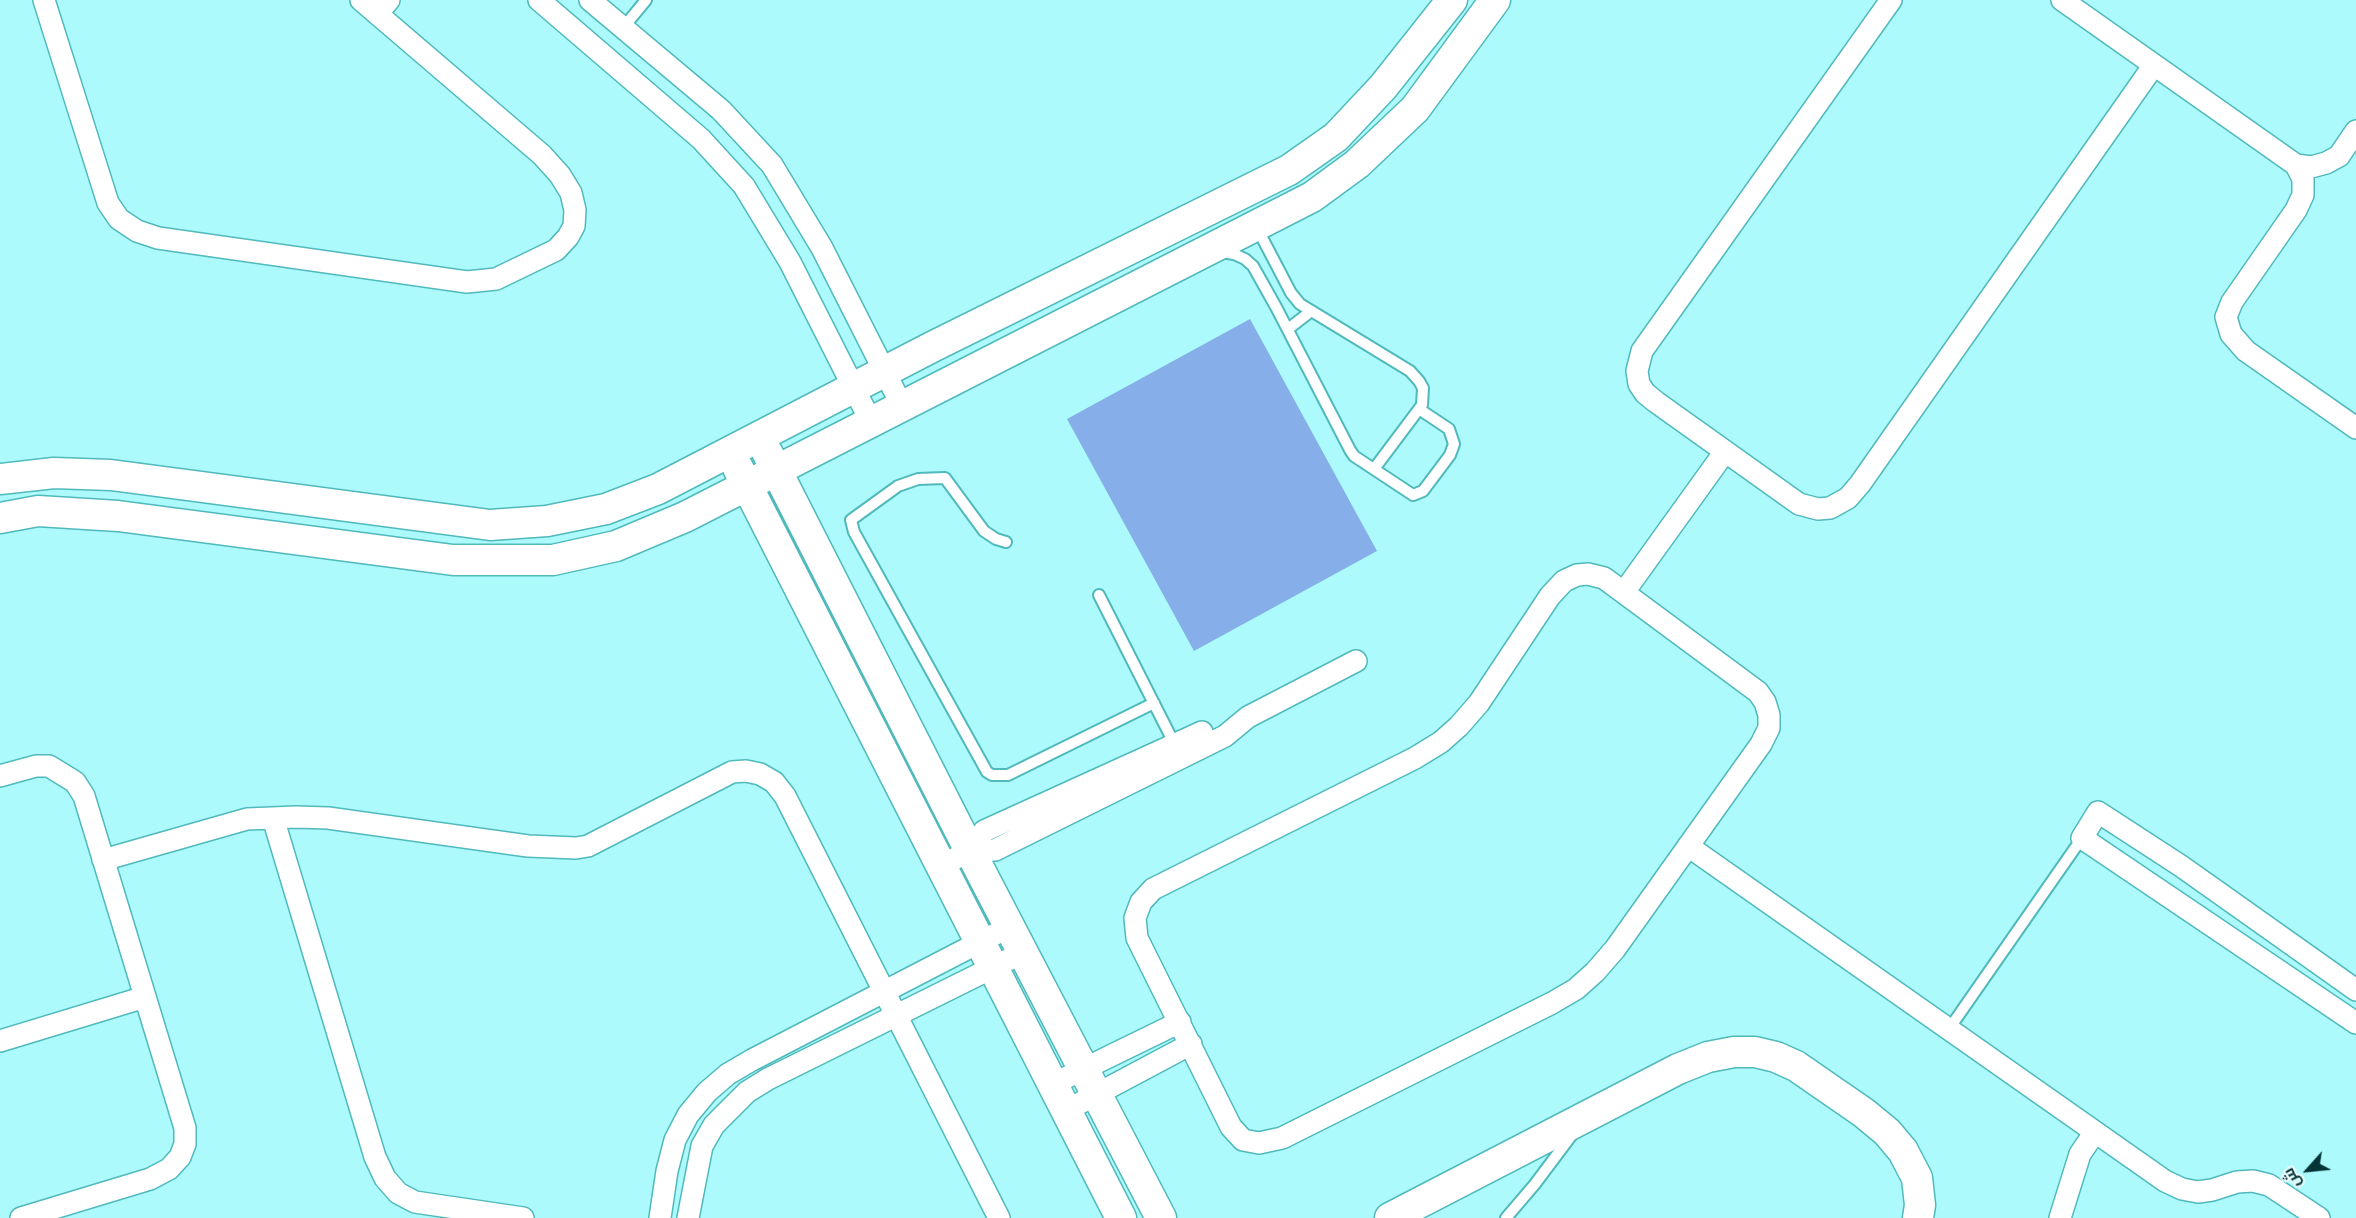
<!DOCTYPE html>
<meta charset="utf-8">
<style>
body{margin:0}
#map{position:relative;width:2356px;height:1218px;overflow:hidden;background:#acfafc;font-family:"Fira Sans Condensed",Cairo,sans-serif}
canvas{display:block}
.north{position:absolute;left:2278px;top:1140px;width:60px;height:60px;-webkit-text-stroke:4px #e9fbfc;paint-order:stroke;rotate:243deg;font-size:16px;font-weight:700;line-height:24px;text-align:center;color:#043436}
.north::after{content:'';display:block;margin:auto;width:21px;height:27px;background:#043436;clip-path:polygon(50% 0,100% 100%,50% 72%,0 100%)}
</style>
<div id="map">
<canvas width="2356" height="1218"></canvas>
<div class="north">ش</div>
</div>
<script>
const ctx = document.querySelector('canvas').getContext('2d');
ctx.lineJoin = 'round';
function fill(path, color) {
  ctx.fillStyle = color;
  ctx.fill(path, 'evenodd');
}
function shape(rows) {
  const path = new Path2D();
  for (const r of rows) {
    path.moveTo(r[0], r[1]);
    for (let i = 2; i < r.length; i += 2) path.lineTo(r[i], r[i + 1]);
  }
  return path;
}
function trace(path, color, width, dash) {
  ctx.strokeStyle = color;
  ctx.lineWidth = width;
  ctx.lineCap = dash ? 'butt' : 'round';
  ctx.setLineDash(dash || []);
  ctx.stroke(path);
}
const building = shape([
 [1250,319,1377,551,1194,651,1067,419]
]);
const lane = shape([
 [623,28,646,0],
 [1257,228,1291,293,1300,304,1410,371,1419,381,1423,388,1422,405,1374,469],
 [1221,252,1234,254,1245,259,1253,266,1276,307,1350,450,1354,456,1413,495,1423,491,1450,455,1454,444,1449,429,1419,409],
 [1288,329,1310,312],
 [1006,542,996,539,984,531,945,478,918,479,898,486,851,520,854,532,987,772,992,775,1008,775,1154,703],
 [1099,595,1176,747],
 [1949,1029,2082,838],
 [1506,1218,1535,1184,1571,1136]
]);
const street = shape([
 [44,0,108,203,119,219,137,231,158,238,467,282,496,279,556,250,568,237,574,226,575,210,571,193,560,175,542,155,361,0],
 [539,0,701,139,744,186,790,262,871,422],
 [590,0,721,110,772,165,822,248,902,406],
 [1891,0,1642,351,1637,371,1639,384,1645,393,1656,402,1799,504,1818,509,1830,508,1848,498,1860,484,2154,65],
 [2062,0,2296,165,2303,179,2303,195,2296,210,2232,302,2226,317,2231,334,2246,351,2356,428],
 [377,14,389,0],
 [2296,165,2311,167,2326,163,2339,156,2356,131],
 [1588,574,1604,578,1758,692,1765,702,1769,715,1769,728,1761,744,1615,949,1595,972,1576,989,1552,1003,1282,1138,1259,1143,1243,1140,1231,1127,1137,938,1135,918,1141,902,1153,889,1415,758,1441,742,1459,726,1479,703,1550,596,1564,581,1577,575,1588,574],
 [1624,592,1724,453],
 [0,776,36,766,49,766,75,782,84,796,185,1128,185,1144,180,1157,169,1169,150,1179,21,1218],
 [273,818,375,1157,385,1178,398,1193,415,1202,523,1218],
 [1688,846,2165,1181,2182,1189,2198,1192,2212,1190,2237,1182,2253,1181,2269,1185,2319,1218],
 [970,851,984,831,1202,732],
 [103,860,247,819,296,817,328,818,528,846,576,848,588,846,732,772,746,771,760,774,774,782,785,796,999,1218],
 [942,865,970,851,995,850,1225,736,1248,717,1356,661],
 [2356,990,2181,866,2098,812,2082,838,2356,1023],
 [0,1041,145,997],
 [1053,1084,1180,1022],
 [1067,1110,1191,1044],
 [660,1218,667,1171,675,1140,688,1115,707,1092,728,1074,752,1060,1011,926],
 [688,1218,702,1146,714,1125,747,1092,768,1079,1024,952],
 [2060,1218,2080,1154,2095,1132]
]);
const secondary = shape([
 [767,452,970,851,1161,1218],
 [738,468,1121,1218],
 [0,479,54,473,111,475,490,525,547,521,606,509,658,489,932,347,1289,170,1336,137,1383,87,1452,0],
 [0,518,38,511,118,516,453,560,553,560,616,546,685,517,1312,197,1357,164,1415,109,1495,0],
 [1390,1218,1678,1069,1708,1057,1734,1052,1755,1052,1776,1057,1796,1066,1864,1113,1887,1132,1903,1151,1917,1178,1920,1205,1918,1218]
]);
fill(building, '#86afe9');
trace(lane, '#50b9bc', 14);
trace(street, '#50b9bc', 24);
trace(secondary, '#50b9bc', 33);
trace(lane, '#fff', 10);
trace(street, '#fff', 21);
trace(secondary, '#fff', 30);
</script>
